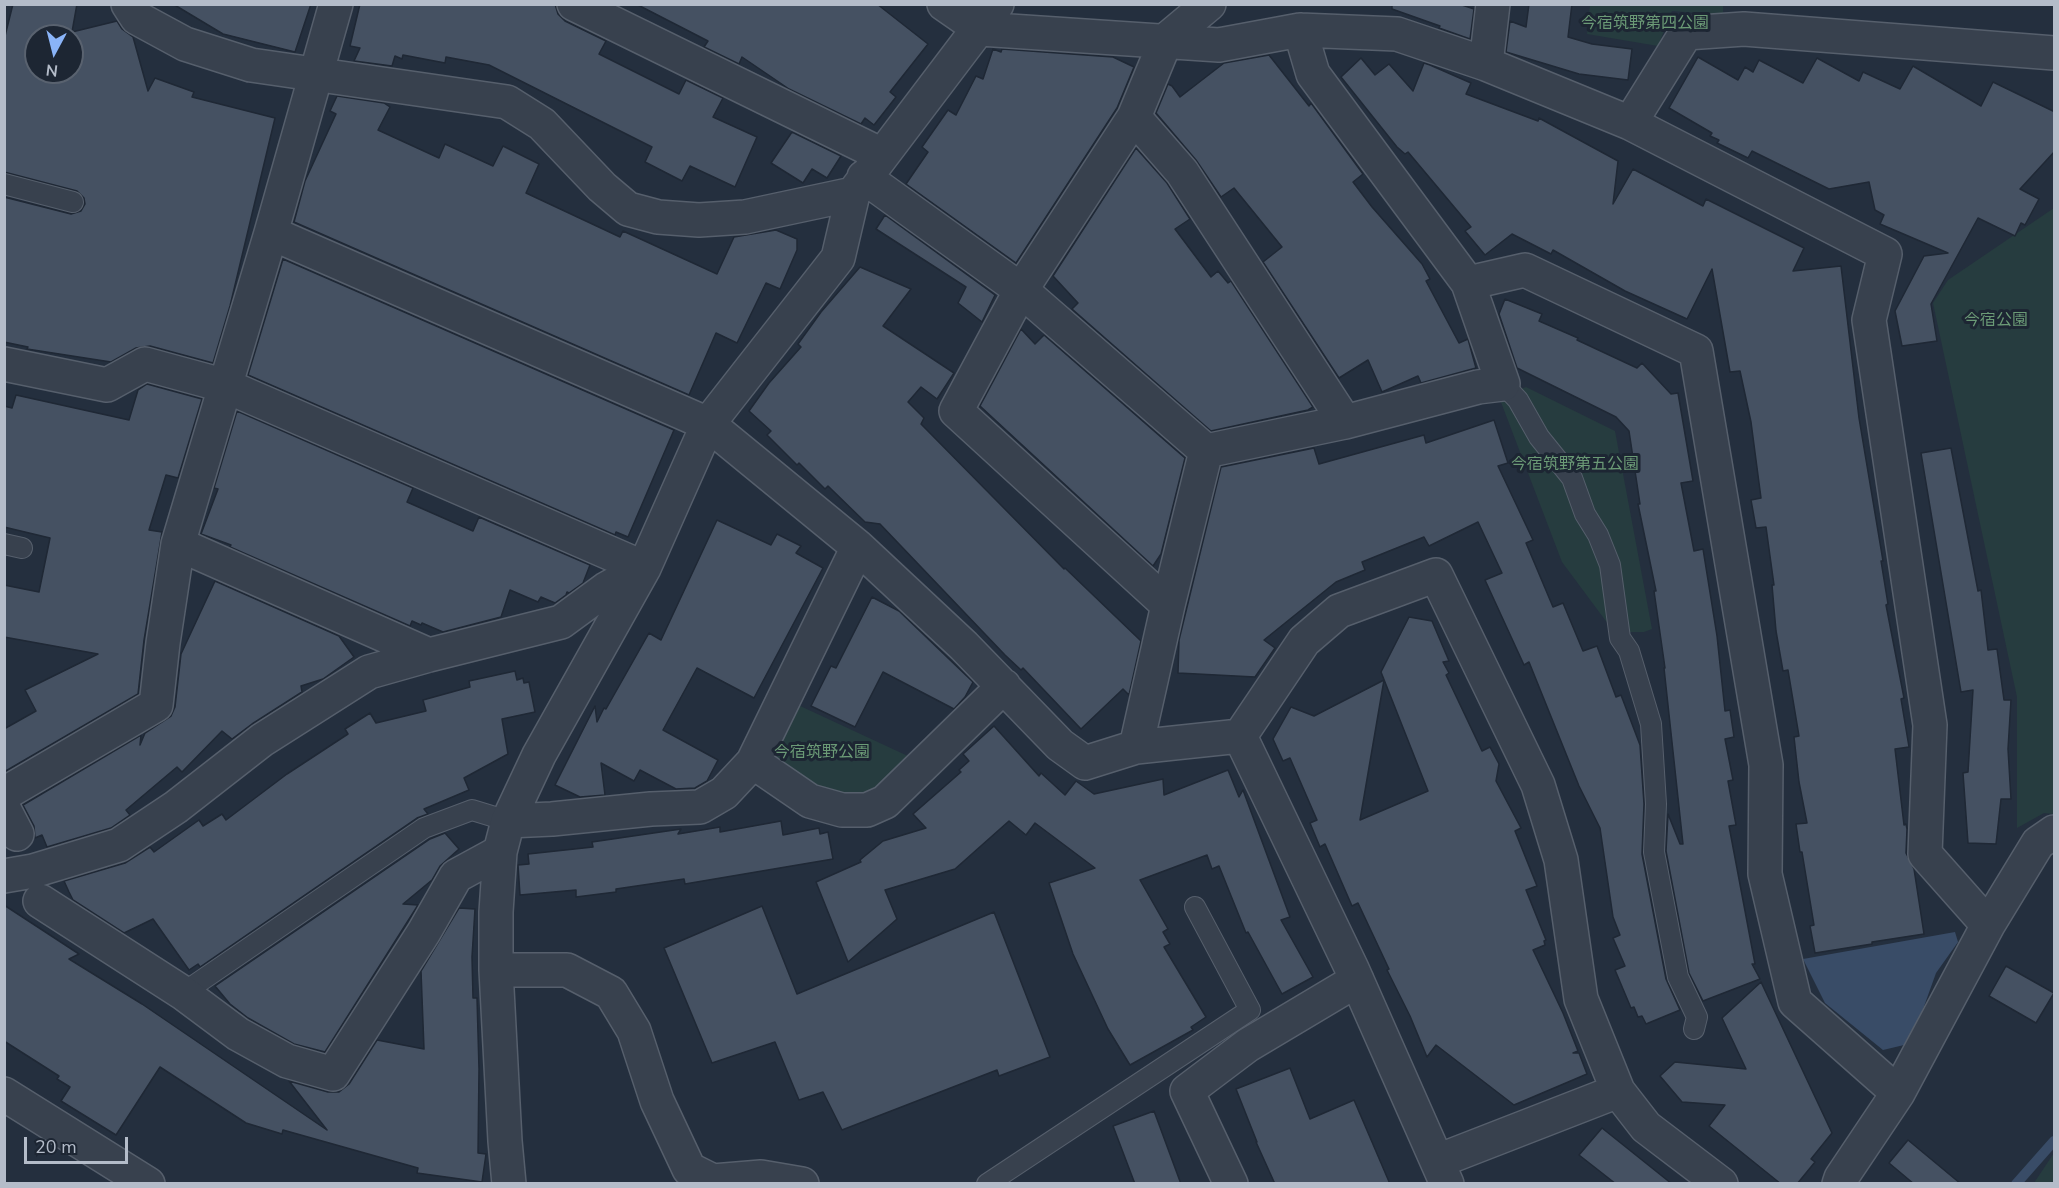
<!DOCTYPE html>
<meta charset="utf-8">
<style>
body{margin:0}
#map{position:relative;width:2059px;height:1188px;overflow:hidden;background:#242f3e;font-family:"Nunito Sans",sans-serif}
canvas{display:block}
.frame{position:absolute;inset:0;border:6px solid #b4bcc9;pointer-events:none}
.north{position:absolute;left:24px;top:24px;width:60px;height:60px;box-sizing:border-box;background:#1d2633;border:2px solid #59626f;border-radius:50%;rotate:187deg;font-size:16px;font-weight:700;line-height:24px;text-align:center;color:#b4bcc9}
.north::after{content:'';display:block;margin:auto;width:21px;height:27px;background:#8ab4f8;clip-path:polygon(50% 0,100% 100%,50% 72%,0 100%)}
.scale{position:absolute;left:24px;top:1137px;width:104px;height:27px;box-sizing:border-box;border:3px solid #b4bcc9;border-top:0;padding-left:8px;font-size:18px;line-height:21px;white-space:nowrap;color:#b4bcc9;-webkit-text-stroke:4px #1d2633;paint-order:stroke}
</style>
<div id="map">
<canvas width="2059" height="1188"></canvas>
<div class="frame"></div>
<div class="north">N</div>
<div class="scale">20 m</div>
</div>
<script>
const ctx = document.querySelector('canvas').getContext('2d');
ctx.lineJoin = 'round';
function fill(path, color) {
  ctx.fillStyle = color;
  ctx.fill(path, 'evenodd');
}
function shape(rows) {
  const path = new Path2D();
  for (const r of rows) {
    path.moveTo(r[0], r[1]);
    for (let i = 2; i < r.length; i += 2) path.lineTo(r[i], r[i + 1]);
  }
  return path;
}
function trace(path, color, width, dash) {
  ctx.strokeStyle = color;
  ctx.lineWidth = width;
  ctx.lineCap = dash ? 'butt' : 'round';
  ctx.setLineDash(dash || []);
  ctx.stroke(path);
}
function drawText(font, color, halo, rows, align = 'center') {
  ctx.font = font + ' "Nunito Sans","Noto Sans JP",sans-serif';
  ctx.lineWidth = 6;
  ctx.setLineDash([]);
  ctx.textBaseline = 'middle';
  ctx.strokeStyle = halo;
  ctx.fillStyle = color;
  for (const [text, x, y, turn = 0] of rows) {
    ctx.save();
    ctx.translate(x, y);
    ctx.rotate((+turn || 0) * Math.PI / 180);
    ctx.textAlign = isNaN(turn) ? turn : align;
    if (halo) ctx.strokeText(text, 0, 0);
    ctx.fillText(text, 0, 0);
    ctx.restore();
  }
}
const green = shape([
 [1590,5,1723,5,1723,15,1672,11,1658,46,1587,34],
 [2054,208,2054,814,2044,813,2017,828,2017,697,1933,303,1948,280],
 [1526,387,1615,431,1652,629,1644,632,1614,632,1562,562,1499,397],
 [798,705,910,757,866,798,845,799,808,783,769,762],
 [2054,1153,2054,1183,2034,1183]
]);
const water = shape([
 [1955,932,1958,942,1936,973,1922,1012,1904,1045,1883,1050,1825,1003,1803,959]
]);
const stream = shape([
 [2016,1184,2054,1141]
]);
const building = shape([
 [13,4,77,4,72,32,117,21,122,29,133,37,148,91,155,78,194,92,192,97,275,118,230,306,213,363,150,346,136,348,111,362,27,349,28,347,4,342,4,197,71,214,81,211,85,204,84,198,77,191,4,172,4,40,13,4],
 [36,36,72,36,72,72,36,72,36,36],
 [173,4,311,4,295,52,223,34,173,4],
 [360,4,555,4,558,14,565,21,606,41,599,54,679,94,686,80,723,98,713,117,757,137,735,187,690,166,682,181,645,162,652,147,489,65,446,57,445,63,403,55,402,59,395,56,392,66,354,61,360,48,350,46,360,4],
 [636,4,877,4,928,44,890,92,896,97,874,125,865,118,861,124,789,89,742,57,739,64,704,47,708,41,636,4],
 [1392,4,1459,4,1474,9,1470,39,1439,28,1440,26,1392,9,1392,4],
 [1529,4,1572,4,1568,37,1592,44,1632,49,1628,80,1579,74,1506,52,1510,21,1526,27,1529,4],
 [993,49,1001,52,1002,49,1113,57,1134,67,1117,108,1016,263,906,184,928,152,922,147,948,110,956,115,976,76,983,79,993,49],
 [1269,55,1309,106,1311,103,1363,174,1353,182,1372,207,1422,264,1430,279,1426,281,1459,343,1468,339,1476,368,1421,383,1418,376,1382,392,1368,360,1339,378,1263,262,1282,247,1234,188,1221,197,1196,160,1156,113,1168,84,1172,86,1180,97,1224,63,1269,55],
 [1698,57,1738,80,1745,67,1753,72,1759,60,1803,83,1817,58,1859,81,1863,72,1900,89,1913,66,1981,106,1993,82,2055,112,2055,151,2020,189,2039,199,2025,225,2021,223,2015,236,1978,218,1931,304,1937,341,1902,346,1895,311,1924,256,1948,253,1880,224,1884,215,1875,210,1869,182,1829,189,1752,151,1748,158,1717,143,1719,140,1710,136,1712,133,1669,108,1698,57],
 [1361,58,1375,75,1389,64,1413,91,1424,63,1430,65,1471,83,1466,94,1538,121,1539,118,1618,161,1613,204,1633,169,1703,206,1706,199,1804,248,1793,271,1841,266,1859,418,1883,561,1881,561,1888,604,1886,605,1904,698,1901,699,1909,747,1895,749,1904,825,1906,824,1907,829,1906,853,1914,869,1924,934,1872,942,1872,944,1815,953,1810,926,1814,925,1802,852,1800,852,1796,824,1807,823,1799,782,1794,737,1799,736,1788,670,1783,671,1776,631,1772,585,1774,585,1766,527,1756,528,1751,500,1761,498,1751,422,1740,371,1730,372,1712,269,1687,319,1625,291,1553,250,1551,254,1512,234,1485,255,1465,231,1471,227,1408,152,1405,154,1397,147,1341,77,1361,58],
 [337,96,384,103,390,107,378,130,439,158,445,144,493,166,503,146,539,164,526,193,620,237,623,231,717,274,734,237,776,230,797,239,797,250,780,289,766,283,737,343,716,333,689,395,294,222,305,181,336,114,330,111,337,96],
 [792,132,841,156,827,178,812,169,803,183,771,163,792,132],
 [1136,148,1167,183,1190,219,1175,229,1211,277,1218,271,1228,283,1231,281,1313,407,1308,410,1211,431,1072,309,1078,303,1053,276,1136,148],
 [885,215,995,295,982,322,958,303,966,287,876,229,885,215],
 [283,259,674,430,628,537,616,532,615,535,248,375,283,259],
 [860,267,911,289,883,326,954,373,937,399,921,387,908,402,924,418,921,424,1064,569,1065,568,1141,641,1129,695,1123,689,1081,729,1023,668,1021,670,1005,655,880,524,865,522,828,486,825,489,799,463,797,465,767,435,771,431,749,411,769,383,801,347,798,344,821,312,860,267],
 [1505,299,1542,314,1539,321,1578,338,1577,340,1637,368,1642,363,1671,394,1678,393,1693,481,1681,483,1694,551,1703,549,1717,636,1725,711,1730,710,1734,737,1725,739,1733,780,1728,781,1736,825,1729,826,1755,964,1752,964,1760,979,1703,1001,1689,973,1666,851,1668,814,1680,844,1683,844,1664,668,1665,668,1654,591,1656,591,1638,504,1640,504,1629,431,1616,417,1517,368,1499,314,1505,299],
 [1021,329,1035,344,1044,335,1185,458,1161,554,1153,566,980,406,1021,329],
 [147,384,202,399,178,478,166,475,149,530,162,532,144,640,138,694,4,772,4,729,36,711,25,690,98,654,4,637,4,585,39,592,50,538,4,527,4,406,12,408,16,395,129,420,138,390,147,384],
 [237,411,413,488,407,502,473,531,479,517,590,565,583,583,569,593,567,592,566,595,555,603,541,597,538,602,510,590,501,617,443,632,422,623,421,625,412,621,410,626,230,547,231,545,201,534,218,489,214,488,237,411],
 [1494,420,1508,463,1498,466,1533,540,1526,543,1553,607,1563,603,1583,651,1597,646,1616,697,1621,695,1640,745,1644,804,1642,854,1666,979,1680,1010,1646,1024,1642,1016,1638,1017,1634,1007,1631,1008,1615,970,1625,966,1613,938,1620,935,1613,917,1600,828,1579,786,1529,662,1524,665,1485,580,1502,573,1478,522,1429,546,1424,537,1362,562,1365,570,1336,582,1264,640,1275,648,1255,677,1178,673,1179,640,1221,467,1314,448,1319,464,1424,435,1426,443,1494,420],
 [1951,448,1978,591,1981,590,1988,650,1997,649,2004,700,2011,700,2008,749,2011,799,2001,799,1996,844,1968,843,1963,773,1968,772,1973,690,1961,692,1921,453,1951,448],
 [717,520,771,545,777,534,801,546,796,553,823,568,754,698,697,668,663,730,718,760,707,781,695,788,676,789,640,770,634,781,601,763,605,795,580,797,555,785,595,706,597,722,604,708,606,709,649,633,661,640,717,520],
 [215,581,339,636,354,657,323,679,301,686,302,692,252,724,232,739,222,731,182,772,177,767,126,810,130,815,111,828,47,847,42,835,35,838,34,826,23,805,141,735,140,745,145,733,171,716,175,707,181,654,215,581],
 [872,597,899,611,973,682,965,697,954,709,883,672,855,727,811,706,831,666,836,668,872,597],
 [1409,617,1432,621,1449,661,1443,662,1449,673,1446,675,1482,751,1490,747,1499,764,1496,781,1521,828,1515,831,1537,886,1526,890,1546,940,1544,941,1545,945,1533,950,1563,1013,1578,1051,1573,1053,1579,1053,1587,1074,1514,1105,1436,1045,1427,1057,1410,1016,1387,970,1389,969,1358,903,1352,906,1325,844,1320,847,1310,823,1317,820,1290,758,1283,761,1273,739,1291,707,1314,716,1384,680,1360,820,1428,791,1381,672,1409,617],
 [515,671,517,680,523,678,524,683,529,682,535,712,502,719,508,754,464,778,469,790,424,809,428,814,417,818,200,967,198,964,189,970,153,919,124,933,73,900,69,892,64,881,125,863,150,847,154,852,199,820,203,826,222,814,226,820,287,774,348,734,345,729,370,713,376,723,426,711,423,700,470,687,469,681,515,671],
 [994,726,1039,776,1041,773,1065,795,1076,781,1094,794,1163,779,1164,795,1228,770,1239,797,1243,790,1290,917,1281,920,1313,977,1282,994,1248,932,1246,933,1219,866,1212,869,1207,855,1140,880,1168,929,1163,932,1170,944,1164,947,1206,1017,1191,1027,1193,1030,1130,1065,1108,1029,1073,954,1049,883,1095,868,1035,823,1026,835,1009,821,955,869,885,890,897,919,848,962,816,882,861,862,860,860,883,841,926,828,913,814,961,772,959,770,969,761,963,754,994,726],
 [781,821,783,835,819,828,820,834,828,832,833,859,685,884,684,879,616,889,616,892,576,897,576,890,520,895,518,865,529,864,528,854,593,847,592,842,681,829,678,834,720,827,720,832,781,821],
 [445,833,459,849,440,866,432,880,403,904,418,905,325,1052,294,1044,248,1018,230,1004,215,986,430,839,445,833],
 [4,905,79,954,69,959,142,1004,327,1130,289,1081,328,1092,339,1092,349,1084,377,1040,424,1049,421,971,459,908,475,909,472,957,473,998,477,998,479,1069,478,1153,486,1154,482,1182,417,1173,418,1168,283,1130,282,1134,246,1123,160,1067,116,1135,61,1101,70,1087,57,1079,59,1076,4,1041,4,905],
 [762,906,797,994,994,912,1050,1057,999,1076,997,1070,842,1130,823,1092,799,1100,775,1042,712,1063,664,948,762,906],
 [2006,966,2054,993,2036,1023,1989,996,2006,966],
 [1761,982,1832,1133,1811,1159,1815,1162,1797,1184,1781,1184,1709,1126,1725,1105,1682,1102,1660,1076,1675,1062,1746,1069,1722,1018,1761,982],
 [1290,1068,1310,1119,1354,1100,1390,1184,1275,1184,1256,1142,1257,1142,1236,1089,1290,1068],
 [1154,1111,1181,1184,1135,1184,1113,1126,1154,1111],
 [1602,1128,1672,1184,1616,1184,1579,1155,1602,1128],
 [1908,1140,1961,1184,1914,1184,1889,1163,1908,1140]
]);
const lane = shape([
 [4,184,73,202],
 [1503,384,1518,400,1539,437,1572,478,1585,514,1598,535,1610,565,1620,638,1629,651,1651,724,1656,804,1654,852,1678,977,1697,1017,1694,1029],
 [4,544,22,548],
 [183,993,424,828,472,810,508,821],
 [987,1184,1250,1010,1195,907]
]);
const street = shape([
 [128,4,137,18,185,44,251,65,507,102,542,124,602,187,628,209,658,217,699,220,745,217,853,194],
 [574,4,882,155],
 [944,4,980,29,1219,45,1300,30,1397,34,1486,64,1630,123,1885,254,1869,320,1930,725,1925,854,1988,925],
 [1486,64,1493,4],
 [1134,117,1166,40,1209,4],
 [1630,123,1686,33,1744,29,2054,53],
 [864,177,1021,290,1206,451],
 [271,233,708,424,858,547,964,646,1060,745,1085,763,1136,747,1240,736,1304,641,1339,611,1436,575,1538,785,1561,860,1581,999,1618,1091,1646,1127,1721,1184],
 [1468,283,1525,270,1696,351,1766,765,1765,874,1795,1002,1898,1093],
 [4,364,107,385,145,364,226,386,644,568],
 [178,544,429,655],
 [1168,605,956,411,1021,290,1134,117,1182,172,1345,422],
 [1240,736,1352,969,1447,1184],
 [1136,747,1168,605,1206,451,1345,422,1478,387,1503,384,1468,283,1313,74,1300,30],
 [753,762,858,547],
 [4,794,156,705,163,643,178,544,271,233,336,4],
 [4,809,17,834],
 [508,821,552,819,651,809,700,807,724,793,753,762,810,801,842,810,867,810,885,802,1004,686],
 [4,876,33,871,119,845,176,807,262,740,369,672,429,655,561,622,606,589,644,568],
 [40,901,183,993,238,1034,287,1061,333,1074,424,932,456,876,500,852],
 [496,970,567,970,611,993,634,1031,657,1101,689,1169,713,1181,761,1177,802,1184],
 [4,1094,148,1184],
 [1438,1161,1618,1091],
 [509,1184,505,1141,496,970,496,912,500,852,508,821,539,755,644,568,708,424,838,258,853,194,997,4],
 [1231,1184,1187,1091,1248,1045,1357,980],
 [1839,1184,1841,1178,1898,1093,1988,925,2038,843,2054,832]
]);
const parkNames = [
 ["今宿筑野第四公園",1645,24],
 ["今宿公園",1996,321],
 ["今宿筑野第五公園",1575,465],
 ["今宿筑野公園",822,753]
];
fill(green, '#263c3f');
fill(water, '#394c67');
trace(stream, '#394c67', 10);
fill(building, '#455162');
trace(building, '#1f2835', 1.5);
trace(lane, '#565f6c', 22);
trace(street, '#565f6c', 36);
trace(lane, '#38414e', 20);
trace(street, '#38414e', 33);
drawText('16px', '#6b9a76', '#1d2633', parkNames);
</script>
